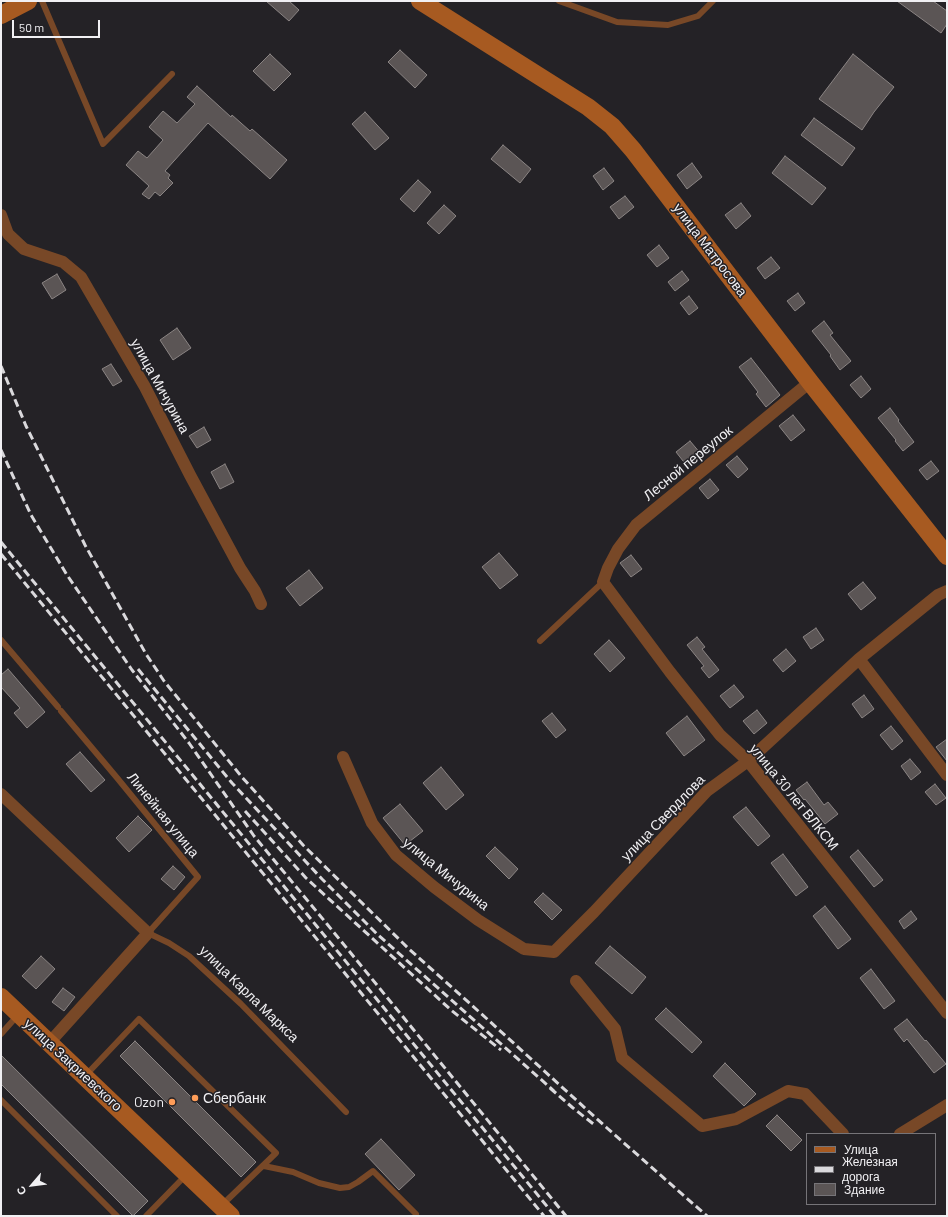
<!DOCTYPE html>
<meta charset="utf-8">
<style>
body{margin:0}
#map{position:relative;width:948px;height:1217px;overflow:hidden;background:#242226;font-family:Barlow,sans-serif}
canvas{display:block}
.frame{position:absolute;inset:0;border:2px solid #f1f0f3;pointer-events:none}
.legend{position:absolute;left:806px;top:1133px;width:130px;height:72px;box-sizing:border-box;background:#242226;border:1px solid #767478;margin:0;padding:5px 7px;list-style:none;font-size:12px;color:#f1f0f3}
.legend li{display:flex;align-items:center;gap:8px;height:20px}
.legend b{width:20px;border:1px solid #767478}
.north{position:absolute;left:12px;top:1165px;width:40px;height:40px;-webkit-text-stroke:3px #242226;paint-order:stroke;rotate:242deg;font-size:11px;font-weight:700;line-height:16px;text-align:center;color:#f1f0f3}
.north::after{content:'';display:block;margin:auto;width:14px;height:18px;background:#f1f0f3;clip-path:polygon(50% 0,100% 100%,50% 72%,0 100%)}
.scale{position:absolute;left:12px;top:20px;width:88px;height:18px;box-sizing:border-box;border:2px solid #f1f0f3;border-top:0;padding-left:5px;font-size:12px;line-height:14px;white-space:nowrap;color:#f1f0f3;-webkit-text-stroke:3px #242226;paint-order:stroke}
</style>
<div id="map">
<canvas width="948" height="1217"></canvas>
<div class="frame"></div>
<ul class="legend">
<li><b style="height:5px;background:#a75a21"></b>Улица</li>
<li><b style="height:5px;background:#dad9dc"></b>Железная дорога</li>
<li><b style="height:11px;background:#5b5555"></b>Здание</li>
</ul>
<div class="north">С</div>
<div class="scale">50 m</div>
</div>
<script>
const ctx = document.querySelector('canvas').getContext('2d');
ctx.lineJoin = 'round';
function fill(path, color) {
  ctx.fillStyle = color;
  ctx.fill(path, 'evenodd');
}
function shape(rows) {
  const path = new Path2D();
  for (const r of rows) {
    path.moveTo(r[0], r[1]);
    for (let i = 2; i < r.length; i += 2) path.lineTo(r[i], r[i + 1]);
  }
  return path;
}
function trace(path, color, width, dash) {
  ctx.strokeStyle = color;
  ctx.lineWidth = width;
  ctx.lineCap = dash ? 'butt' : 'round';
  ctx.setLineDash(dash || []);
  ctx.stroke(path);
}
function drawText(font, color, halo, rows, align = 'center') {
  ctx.font = font + ' Barlow,sans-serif';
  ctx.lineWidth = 3;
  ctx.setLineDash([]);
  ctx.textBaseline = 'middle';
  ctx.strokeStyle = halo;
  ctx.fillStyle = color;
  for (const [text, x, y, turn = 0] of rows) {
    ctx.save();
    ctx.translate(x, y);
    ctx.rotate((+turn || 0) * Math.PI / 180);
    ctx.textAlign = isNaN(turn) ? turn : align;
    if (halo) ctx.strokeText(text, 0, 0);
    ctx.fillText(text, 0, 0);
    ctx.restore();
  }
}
const building = shape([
 [266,1,289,1,299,10,289,21,266,1],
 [897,1,933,1,947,11,947,24,941,33,897,1],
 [400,50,427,75,415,88,388,62,400,50],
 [270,54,291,74,274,91,253,71,270,54],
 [853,54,894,87,874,112,862,130,819,99,853,54],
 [197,86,231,117,232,115,250,131,252,129,287,160,270,179,208,123,165,171,170,175,168,178,173,183,160,196,155,192,149,199,142,194,149,186,126,165,138,151,147,158,163,140,149,127,163,111,177,123,195,104,187,97,197,86],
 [365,112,389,138,375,150,352,124,365,112],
 [814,118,855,148,842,166,801,135,814,118],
 [503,145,531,169,520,183,491,159,503,145],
 [785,156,826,188,812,205,772,173,785,156],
 [692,163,702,177,687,189,677,175,692,163],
 [604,168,614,181,603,190,593,176,604,168],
 [418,180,431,192,414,212,400,199,418,180],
 [625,196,634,207,619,219,610,207,625,196],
 [741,203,751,216,736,229,725,215,741,203],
 [444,205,456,216,439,234,427,223,444,205],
 [659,245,669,258,657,267,647,255,659,245],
 [771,257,780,268,765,279,757,268,771,257],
 [682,271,689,280,675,291,668,282,682,271],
 [57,274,66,290,52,299,42,283,57,274],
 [798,293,805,303,795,311,787,301,798,293],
 [689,296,698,308,689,315,680,303,689,296],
 [824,321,833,333,830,335,851,361,840,370,830,356,831,355,812,331,824,321],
 [177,328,191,348,173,360,160,340,177,328],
 [751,358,780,395,766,407,756,394,758,392,739,367,751,358],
 [111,364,122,381,113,386,102,369,111,364],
 [861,376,871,389,861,398,850,385,861,376],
 [890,408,899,420,898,421,914,442,903,451,895,441,896,440,878,418,890,408],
 [793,415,805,430,791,441,779,426,793,415],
 [204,427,211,440,197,448,189,436,204,427],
 [690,441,701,454,687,466,676,452,690,441],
 [737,456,748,469,738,478,726,465,737,456],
 [931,461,939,471,927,480,919,470,931,461],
 [225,464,234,482,220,489,211,472,225,464],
 [710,479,719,490,708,499,699,488,710,479],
 [499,553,518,575,500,589,482,567,499,553],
 [631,555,642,569,631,577,620,563,631,555],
 [309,570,323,588,300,606,286,588,309,570],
 [863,582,876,598,861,610,848,594,863,582],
 [816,628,824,640,811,649,803,637,816,628],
 [697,637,705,647,702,649,719,670,709,678,701,668,704,666,687,645,697,637],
 [609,640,625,658,610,672,594,654,609,640],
 [786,649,796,661,783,672,773,660,786,649],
 [8,669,45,712,27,728,14,713,20,708,1,687,1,675,8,669],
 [734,685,744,697,730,708,720,696,734,685],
 [864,695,874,709,862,718,852,704,864,695],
 [757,710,767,723,754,734,743,721,757,710],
 [552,713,566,730,556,738,542,721,552,713],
 [687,716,705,740,684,756,666,733,687,716],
 [891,726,903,741,892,750,880,735,891,726],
 [947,739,947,761,936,747,947,739],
 [80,752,105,780,91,792,66,764,80,752],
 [910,759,921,772,911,780,901,766,910,759],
 [441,767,464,795,446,810,423,783,441,767],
 [807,782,824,805,828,802,838,814,825,824,805,799,804,800,796,790,807,782],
 [935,784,946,798,936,805,925,792,935,784],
 [400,804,423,831,405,845,383,818,400,804],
 [746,807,770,836,758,846,733,817,746,807],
 [138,816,152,830,129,852,116,838,138,816],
 [495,847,518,869,509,879,486,856,495,847],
 [858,850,883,880,874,887,850,857,858,850],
 [783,854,808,887,796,896,771,863,783,854],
 [173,866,185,877,174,890,161,879,173,866],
 [543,893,562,910,552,920,534,902,543,893],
 [825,906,851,939,838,949,813,916,825,906],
 [911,911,917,919,904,929,899,921,911,911],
 [610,946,646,977,632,994,595,963,610,946],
 [41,956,55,969,36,989,22,976,41,956],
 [871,969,895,1001,884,1009,860,978,871,969],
 [63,988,75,997,64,1011,52,1002,63,988],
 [666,1008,702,1042,692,1053,655,1019,666,1008],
 [907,1019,925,1041,926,1040,946,1064,934,1073,907,1039,904,1042,894,1029,907,1019],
 [135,1041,256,1162,241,1177,120,1056,135,1041],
 [1,1055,148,1201,133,1216,1,1084,1,1055],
 [725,1063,756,1094,744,1106,713,1076,725,1063],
 [777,1115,802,1140,791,1151,766,1126,777,1115],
 [381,1139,415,1175,399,1190,365,1154,381,1139]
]);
const lane = shape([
 [42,1,103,144,172,74],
 [559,1,617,22,668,25,698,16,713,1],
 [1,640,58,707],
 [540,641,603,582],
 [61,711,118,779,198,877,148,933,169,943,189,956,241,1004,346,1112],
 [1,1034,18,1015],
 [86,1075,139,1019,276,1153,222,1205],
 [1,1100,117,1216],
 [264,1166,293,1172,319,1183,340,1188,349,1187,358,1182,373,1171,416,1214],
 [146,1216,186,1175]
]);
const street = shape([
 [1,215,8,234,24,249,63,262,81,277,145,387,190,475,240,568,255,591,261,604],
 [810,382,636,525,618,549,608,568,603,582,670,672,720,735,748,761,947,1013],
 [859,659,947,775],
 [343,757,372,823,396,855,434,887,478,920,524,949,554,952,594,912,707,791,748,761,859,659,938,595,947,591],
 [1,794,148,933,50,1042],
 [576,981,615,1029,622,1058,702,1126,736,1119,788,1091,805,1094,843,1134],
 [900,1134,947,1105]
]);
const secondary = shape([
 [420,1,588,107,612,126,633,150,810,382,947,556],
 [1,15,28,1],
 [1,997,231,1216]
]);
const rail = shape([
 [1,366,26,426,85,545,146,654,164,681,241,776,303,845,409,949,486,1018,607,1128,707,1216],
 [1,450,31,515,67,575,132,670,189,743,254,836,327,924,566,1216],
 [1,542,555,1216],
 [1,554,544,1216],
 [138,669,232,783,322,879,377,934,554,1091],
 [245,811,306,878,451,1010,501,1050],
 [550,1088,573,1108,596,1126]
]);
const markers = [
 [195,1098,4,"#fe9c58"],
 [172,1102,4,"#fe9c58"]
];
const streetNames = [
 ["улица Матросова",710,250,53],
 ["улица Мичурина",160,386,61],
 ["Лесной переулок",688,463,-39],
 ["улица 30 лет ВЛКСМ",794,797,51],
 ["Линейная улица",163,815,51],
 ["улица Свердлова",663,818,-46],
 ["улица Мичурина",446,874,39],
 ["улица Карла Маркса",249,994,44],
 ["улица Закриевского",73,1065,43]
];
const poiNames = [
 ["Сбербанк",203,1098],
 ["Ozon",164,1102,"right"]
];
fill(building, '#5b5555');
trace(building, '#8b8584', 1);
trace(lane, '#784827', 6);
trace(street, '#784827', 12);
trace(secondary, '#a75a21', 18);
trace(rail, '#dad9dc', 3, [8, 4]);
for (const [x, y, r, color] of markers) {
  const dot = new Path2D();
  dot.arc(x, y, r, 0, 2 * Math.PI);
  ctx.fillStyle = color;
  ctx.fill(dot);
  trace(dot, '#242226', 1.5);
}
drawText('14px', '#f1f0f3', '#242226', streetNames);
drawText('14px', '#f1f0f3', '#242226', poiNames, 'left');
</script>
